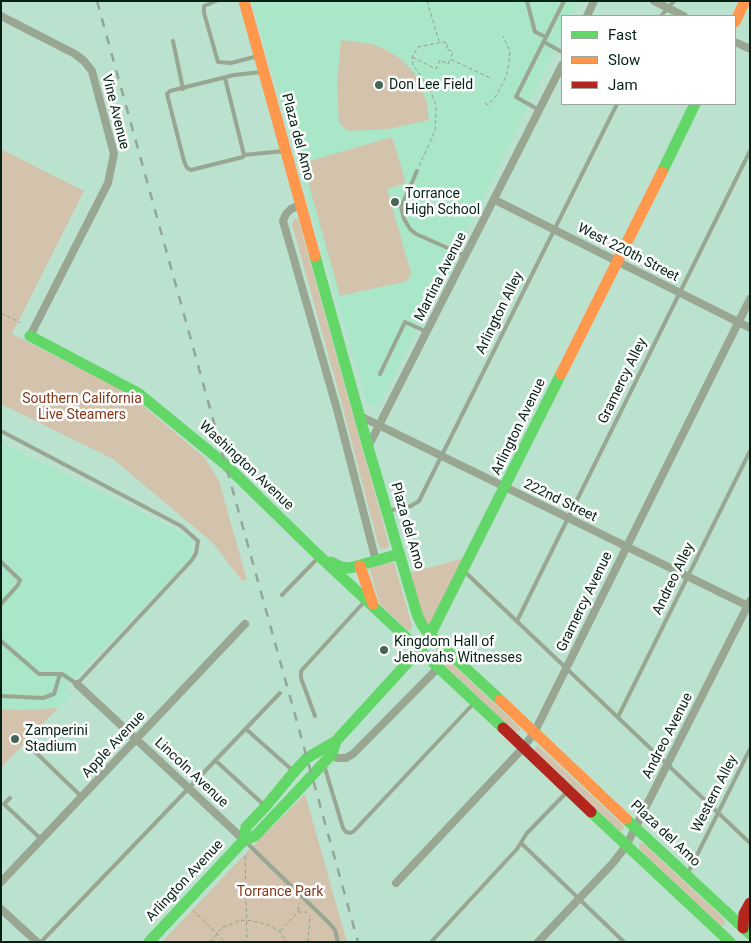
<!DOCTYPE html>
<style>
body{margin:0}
#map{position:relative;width:751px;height:943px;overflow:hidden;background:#bbe2ce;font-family:Roboto,sans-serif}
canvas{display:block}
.frame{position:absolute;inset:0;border:2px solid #052215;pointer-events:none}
.legend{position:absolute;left:561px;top:15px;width:175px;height:90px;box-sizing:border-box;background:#fff;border:1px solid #9ba7a1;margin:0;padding:6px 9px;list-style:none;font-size:15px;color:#052215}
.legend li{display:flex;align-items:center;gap:10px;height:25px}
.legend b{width:25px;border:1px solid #9ba7a1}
</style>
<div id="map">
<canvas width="751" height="943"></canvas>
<div class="frame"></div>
<ul class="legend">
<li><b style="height:6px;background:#63d668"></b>Fast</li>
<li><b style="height:6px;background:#ff974d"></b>Slow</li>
<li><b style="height:6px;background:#b3261e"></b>Jam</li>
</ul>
</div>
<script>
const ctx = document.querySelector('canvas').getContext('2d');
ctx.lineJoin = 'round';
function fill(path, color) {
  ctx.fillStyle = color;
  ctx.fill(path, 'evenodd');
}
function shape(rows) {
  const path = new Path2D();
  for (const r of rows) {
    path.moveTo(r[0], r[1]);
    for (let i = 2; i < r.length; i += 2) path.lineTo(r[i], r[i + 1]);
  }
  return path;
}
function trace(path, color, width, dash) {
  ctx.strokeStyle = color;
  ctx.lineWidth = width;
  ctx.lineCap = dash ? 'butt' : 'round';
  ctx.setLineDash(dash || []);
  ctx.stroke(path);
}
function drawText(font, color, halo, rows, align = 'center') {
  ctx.font = font + ' Roboto,sans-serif';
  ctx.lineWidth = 5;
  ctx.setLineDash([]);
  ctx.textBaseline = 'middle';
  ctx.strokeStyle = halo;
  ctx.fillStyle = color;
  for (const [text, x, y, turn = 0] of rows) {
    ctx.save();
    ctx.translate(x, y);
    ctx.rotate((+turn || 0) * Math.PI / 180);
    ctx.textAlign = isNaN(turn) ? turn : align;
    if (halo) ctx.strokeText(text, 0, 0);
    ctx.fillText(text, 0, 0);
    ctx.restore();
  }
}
const built = shape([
 [252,1,579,1,571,16,562,16,562,35,484,196,377,408,367,402,337,301],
 [1,443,192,538,191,557,65,688,72,694,58,708,16,710,1,709]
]);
const green = shape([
 [341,40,373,44,388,51,402,60,414,73,422,88,427,104,429,120,388,129,348,131,339,123,337,83],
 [392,137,406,183,387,189,411,273,407,281,340,296,303,163],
 [1,149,84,191,12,334,128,393,204,457,219,481,247,580,242,581,213,543,113,459,1,404],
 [294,219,297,219,299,222,382,519,389,545,387,548,384,549,380,548,377,540,343,408,292,224],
 [468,557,429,632,406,574],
 [394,562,412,626,411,630,407,630,380,604,369,567],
 [435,650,438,650,520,728,520,731,515,732,433,654],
 [58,708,1,768,1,709,16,710],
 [537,745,623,825,624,829,620,831,536,752,535,749],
 [305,794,347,942,162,942,243,856],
 [641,843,644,844,723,918,725,922,724,926,720,925,640,850,639,844]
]);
const path = shape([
 [427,1,439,41],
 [412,57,436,69,440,60,448,64,450,59,490,78],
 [485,103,488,105,496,96,506,77,509,64,510,51,503,36],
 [419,166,435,131,436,106,430,89,413,65,412,57,418,47,443,42,448,44,446,49,453,52,450,59],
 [1,313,21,323],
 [245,856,247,942],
 [193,910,225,942],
 [298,911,299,903],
 [280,931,298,912,307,912],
 [210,942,222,928,238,921,246,920,267,924,279,931,287,942],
 [308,942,310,915]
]);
const lane = shape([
 [216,1,204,6,204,13,218,62,231,63,258,56],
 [527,1,535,32,546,37],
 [661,16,674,1],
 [173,41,183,89],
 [544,42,562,52],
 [225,78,244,155,243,157,191,170,187,168,184,161,167,94,170,91,234,75,261,72],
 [539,110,516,97,564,1],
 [244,155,284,151],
 [417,171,401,207,404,219,410,229,416,234,466,256],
 [380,374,405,322,427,332],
 [1,431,181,526,198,541,196,553,192,560,77,684,62,674,39,674,1,641],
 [387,511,411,506,419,501,617,104],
 [1,562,20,580,18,585,1,604],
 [465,572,750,843],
 [282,595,318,558],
 [517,621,750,151],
 [1,696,43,698,54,694,60,674],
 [315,716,301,678,301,671,365,601],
 [618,717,750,451],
 [246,729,292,770],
 [30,747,82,797],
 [215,760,264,805],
 [324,765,343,828,346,832,350,833,354,831,474,703],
 [10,798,4,804,42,840],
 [246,842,329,923,335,930,338,942],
 [521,843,624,942],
 [688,873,750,749],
 [41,942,280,693],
 [431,942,517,849,527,833,567,792]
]);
const street = shape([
 [654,1,684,16],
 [1,16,75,54,84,61,92,71,114,154,108,183,30,336],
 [587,16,594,1],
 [735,42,750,49],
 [495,200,750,328],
 [300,205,291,209,286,214,283,221,338,413,376,561],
 [360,416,750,607],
 [368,447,562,65],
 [77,684,244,840],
 [332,754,337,758,346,758,353,754,439,667],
 [1,882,245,624],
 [396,883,524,747,535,731,750,299],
 [1,909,37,942],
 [538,942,613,863,626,846,750,601]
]);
const fast = shape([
 [662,172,695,104],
 [315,256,368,447,417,614,422,625,430,635,500,700],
 [30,336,138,393,226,465,315,552,503,728],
 [331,562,341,567,350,568,399,554],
 [591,812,730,942],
 [626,819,750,934],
 [244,840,246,827,266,806,294,772,307,758,336,741,420,649,430,635,561,374],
 [149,942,244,840,255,836,292,797,332,754,336,741]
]);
const slow = shape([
 [244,1,315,256],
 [735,22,745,1],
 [561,374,662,172],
 [360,566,373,604],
 [500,700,626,819]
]);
const jam = shape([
 [503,728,591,812],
 [743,928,744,914,750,903]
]);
const rail = shape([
 [97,1,358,942]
]);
const markers = [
 [379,85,5,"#456556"],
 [395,202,5,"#456556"],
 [384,650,5,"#456556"],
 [15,739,5,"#456556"]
];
const poiNames = [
 ["Don Lee Field",389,85],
 ["Torrance",405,194],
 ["High School",405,210],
 ["Kingdom Hall of",394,642],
 ["Jehovahs Witnesses",394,658],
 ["Zamperini",25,731],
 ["Stadium",25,747]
];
const streetNames = [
 ["Vine Avenue",115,112,76],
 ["Plaza del Amo",297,137,75],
 ["West 220th Street",628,253,27],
 ["Martina Avenue",441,277,-63],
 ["Arlington Alley",500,313,-64],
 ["Gramercy Alley",623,381,-64],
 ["Arlington Avenue",519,427,-64],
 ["Washington Avenue",246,466,43],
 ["222nd Street",560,501,26],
 ["Plaza del Amo",407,526,74],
 ["Andreo Alley",674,579,-64],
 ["Gramercy Avenue",585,602,-64],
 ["Andreo Avenue",668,736,-63],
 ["Apple Avenue",114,745,-47],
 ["Lincoln Avenue",191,773,43],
 ["Western Alley",715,794,-63],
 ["Plaza del Amo",665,834,43],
 ["Arlington Avenue",185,881,-47]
];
const parkNames = [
 ["Southern California",82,399],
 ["Live Steamers",82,415],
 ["Torrance Park",280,892]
];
fill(built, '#aae6c8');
fill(green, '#d3c3ad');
trace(path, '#92a190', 1, [4, 2.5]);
trace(lane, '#98a692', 4);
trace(street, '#98a692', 8);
trace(fast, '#63d668', 11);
trace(slow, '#ff974d', 11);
trace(jam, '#b3261e', 11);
trace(rail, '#92a897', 2.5, [9, 9]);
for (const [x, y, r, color] of markers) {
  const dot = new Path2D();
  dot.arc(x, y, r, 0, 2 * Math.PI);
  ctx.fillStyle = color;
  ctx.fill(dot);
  trace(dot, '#fff', 2);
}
drawText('14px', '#052215', '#fff', poiNames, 'left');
drawText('14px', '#052215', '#fff', streetNames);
drawText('14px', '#833919', '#fff', parkNames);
</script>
